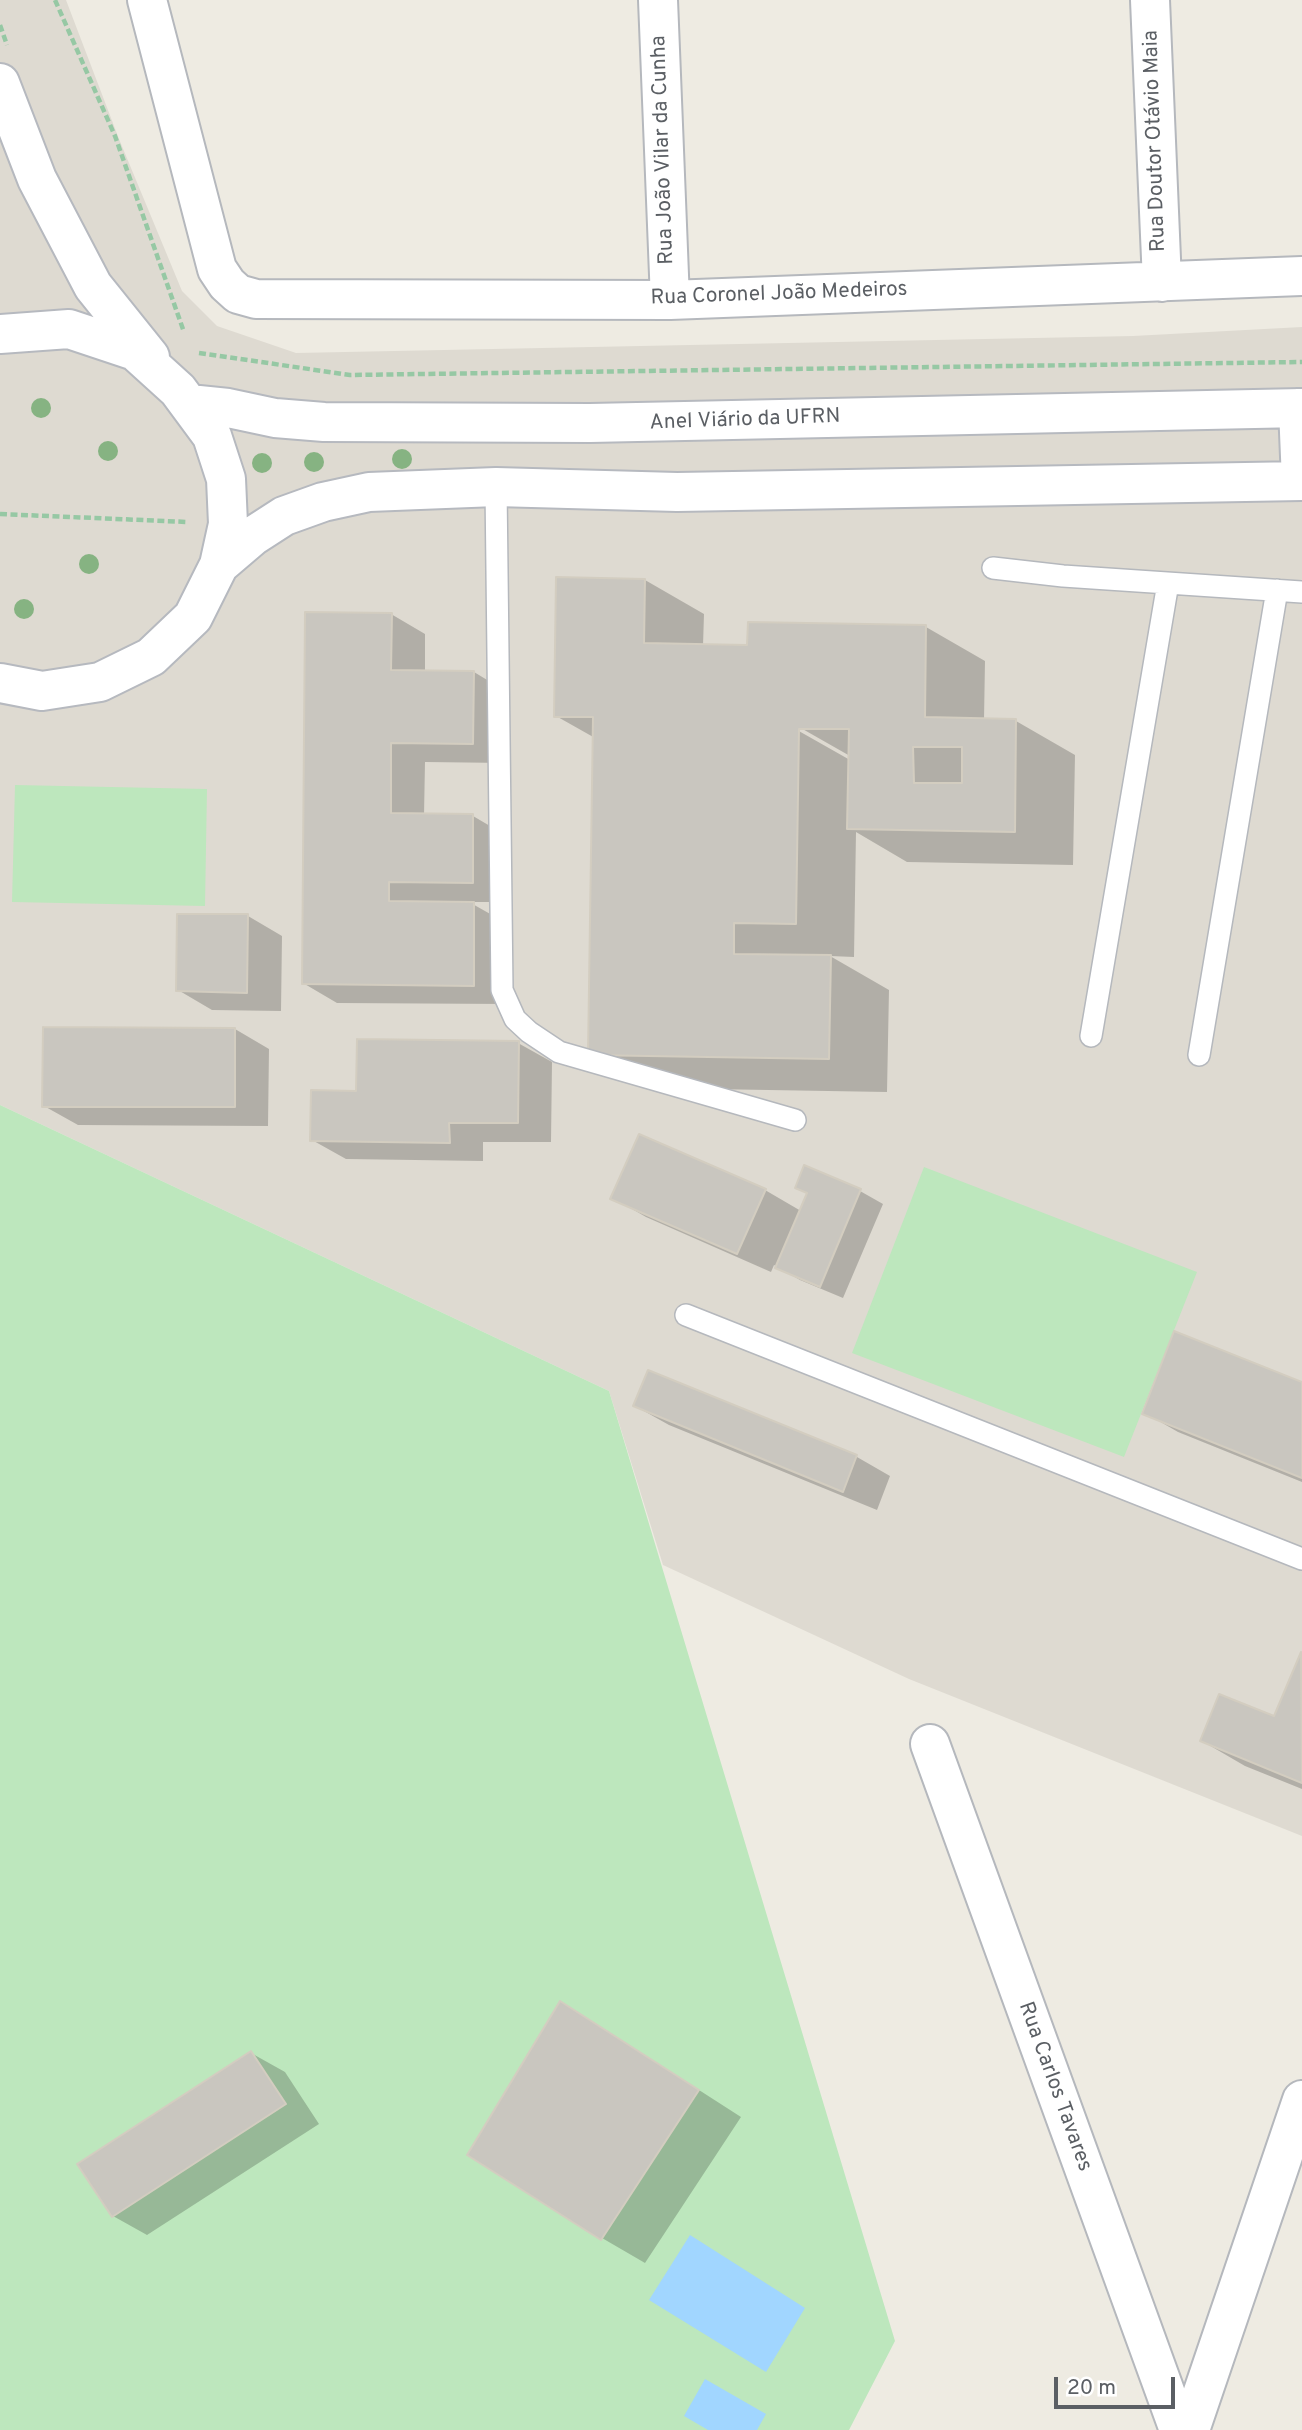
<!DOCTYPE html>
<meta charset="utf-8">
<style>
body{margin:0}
#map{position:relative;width:1302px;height:2430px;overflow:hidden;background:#eeebe2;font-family:Overpass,sans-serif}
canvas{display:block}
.scale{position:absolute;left:1054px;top:2377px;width:121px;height:32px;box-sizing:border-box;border:4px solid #5b5f64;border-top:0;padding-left:9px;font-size:21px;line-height:24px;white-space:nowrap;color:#5b5f64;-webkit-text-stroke:5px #fff;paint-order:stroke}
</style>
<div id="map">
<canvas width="1302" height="2430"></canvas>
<div class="scale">20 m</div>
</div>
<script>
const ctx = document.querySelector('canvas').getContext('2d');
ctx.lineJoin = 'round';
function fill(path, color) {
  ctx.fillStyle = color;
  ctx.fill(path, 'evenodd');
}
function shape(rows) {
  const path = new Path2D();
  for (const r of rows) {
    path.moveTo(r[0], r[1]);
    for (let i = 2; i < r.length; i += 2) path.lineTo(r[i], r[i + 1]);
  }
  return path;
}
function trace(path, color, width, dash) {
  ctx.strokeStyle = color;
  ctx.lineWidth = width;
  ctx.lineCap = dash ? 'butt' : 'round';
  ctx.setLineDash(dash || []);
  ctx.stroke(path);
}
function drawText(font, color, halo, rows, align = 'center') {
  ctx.font = font + ' Overpass,sans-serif';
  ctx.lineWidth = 6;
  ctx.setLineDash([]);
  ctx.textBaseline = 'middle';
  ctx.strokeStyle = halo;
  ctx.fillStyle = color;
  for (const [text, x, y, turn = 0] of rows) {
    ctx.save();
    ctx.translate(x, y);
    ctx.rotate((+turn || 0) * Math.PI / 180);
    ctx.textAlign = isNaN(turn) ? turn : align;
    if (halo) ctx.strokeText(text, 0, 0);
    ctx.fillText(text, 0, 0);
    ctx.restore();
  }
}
const education = shape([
 [0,0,66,0,119,139,182,291,217,326,296,353,1133,336,1302,327,1302,1836,909,1679,663,1565,609,1391,0,1105]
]);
const green = shape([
 [15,785,207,789,205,906,12,902],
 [0,1105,609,1391,895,2341,849,2430,0,2430],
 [924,1167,1197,1272,1124,1457,852,1353]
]);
const water = shape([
 [690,2235,805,2308,766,2372,649,2300],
 [705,2379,766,2414,757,2430,708,2430,684,2416]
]);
const shadow = shape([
 [645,580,704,614,703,646,749,647,926,627,985,661,984,720,1016,721,1075,755,1073,865,907,862,856,832,854,957,830,956,889,990,887,1092,649,1088,590,1054,595,738,556,716],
 [792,723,850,756,850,760,790,726],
 [391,614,425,634,425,672,474,672,507,692,507,763,425,762,424,816,473,816,507,836,506,902,469,902,508,924,507,1004,337,1003,303,983],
 [248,916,282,936,281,1011,212,1010,178,990],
 [235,1029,269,1049,268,1126,78,1125,44,1106],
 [518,1043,552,1062,551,1142,483,1142,483,1161,346,1159,312,1140,358,1093],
 [805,1168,860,1191,883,1204,843,1298,800,1280,774,1265,771,1272,646,1217,613,1198,765,1190,801,1211,808,1194,797,1188],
 [649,1372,857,1457,890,1476,877,1510,669,1425,635,1406],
 [1302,1384,1302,1482,1178,1432,1145,1413],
 [1302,1655,1302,1789,1245,1766,1202,1741,1275,1718],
 [561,2004,604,2029,741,2117,645,2263,602,2238],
 [251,2053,285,2072,319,2124,147,2235,113,2216]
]);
const building = shape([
 [556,577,645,579,644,643,747,645,748,622,926,625,925,717,1016,719,1015,832,847,829,849,729,799,729,796,924,734,923,734,954,831,955,829,1059,588,1055,593,717,554,717,556,577],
 [913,747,962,747,962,783,914,783,913,747],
 [305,612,392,613,391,670,474,671,473,744,391,743,391,813,473,814,473,883,389,882,389,901,474,902,474,986,302,984,305,612],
 [177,914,248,914,247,993,176,991,177,914],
 [43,1027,235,1028,235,1107,42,1107,43,1027],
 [357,1039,519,1041,518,1123,449,1123,450,1143,310,1141,311,1090,356,1091,357,1039],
 [639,1134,766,1189,737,1254,610,1199,639,1134],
 [804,1165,861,1189,820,1287,775,1268,807,1193,795,1188,804,1165],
 [1174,1331,1302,1382,1302,1478,1142,1414,1174,1331],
 [648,1370,857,1455,843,1492,633,1406,648,1370],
 [1301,1652,1302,1783,1200,1741,1219,1694,1274,1716,1301,1652],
 [560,2001,699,2090,601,2240,467,2155,560,2001],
 [251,2051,286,2104,112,2217,77,2164,251,2051]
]);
const path = shape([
 [55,0,115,136,184,332],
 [0,25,7,45],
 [199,353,350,375,1302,362],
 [0,514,188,522]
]);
const lane = shape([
 [496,487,502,990,515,1019,529,1032,559,1052,795,1120],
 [993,568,1063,576,1302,592],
 [1091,1036,1168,583],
 [1199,1055,1277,590],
 [686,1315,1302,1559]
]);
const street = shape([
 [147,0,217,269,227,284,238,294,256,299,670,300,1302,276],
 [658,0,670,300],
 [1150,0,1162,282],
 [930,1744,1179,2430],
 [1190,2430,1302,2100]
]);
const secondary = shape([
 [0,83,37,179,93,286,150,357],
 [0,334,69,329,135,351,178,390,212,436,226,479,228,524,219,565,193,617,151,657,100,682,42,691,0,683],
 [189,404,228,408,275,418,324,422,590,423,1302,408],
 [1298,408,1301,481],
 [219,565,253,536,284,516,323,502,369,492,496,487,677,492,1302,481]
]);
const trees = [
 [41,408],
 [108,451],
 [402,459],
 [314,462],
 [262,463],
 [89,564],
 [24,609]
];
const streetNames = [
 ["Rua Doutor Otávio Maia",1156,141,-92],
 ["Rua João Vilar da Cunha",664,150,-92],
 ["Rua Coronel João Medeiros",779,295,-2],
 ["Anel Viário da UFRN",745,421,-2],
 ["Rua Carlos Tavares",1054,2087,70]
];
fill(education, '#dedad1');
fill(green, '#bde7bd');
fill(water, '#a1d6ff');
fill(shadow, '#0003');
fill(building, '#c9c6bf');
trace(building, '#d3cdc0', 2);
trace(lane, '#b5b8bd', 24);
trace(street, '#b5b8bd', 42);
trace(secondary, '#b6b9bf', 42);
trace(path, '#96c8a4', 4.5, [7, 3.5]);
trace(lane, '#fff', 21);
trace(street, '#fff', 38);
trace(secondary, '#fff', 38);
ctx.fillStyle = '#86b382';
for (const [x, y] of trees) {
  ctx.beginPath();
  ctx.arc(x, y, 10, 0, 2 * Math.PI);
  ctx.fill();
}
drawText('21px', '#5b5f64', '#fff', streetNames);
</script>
